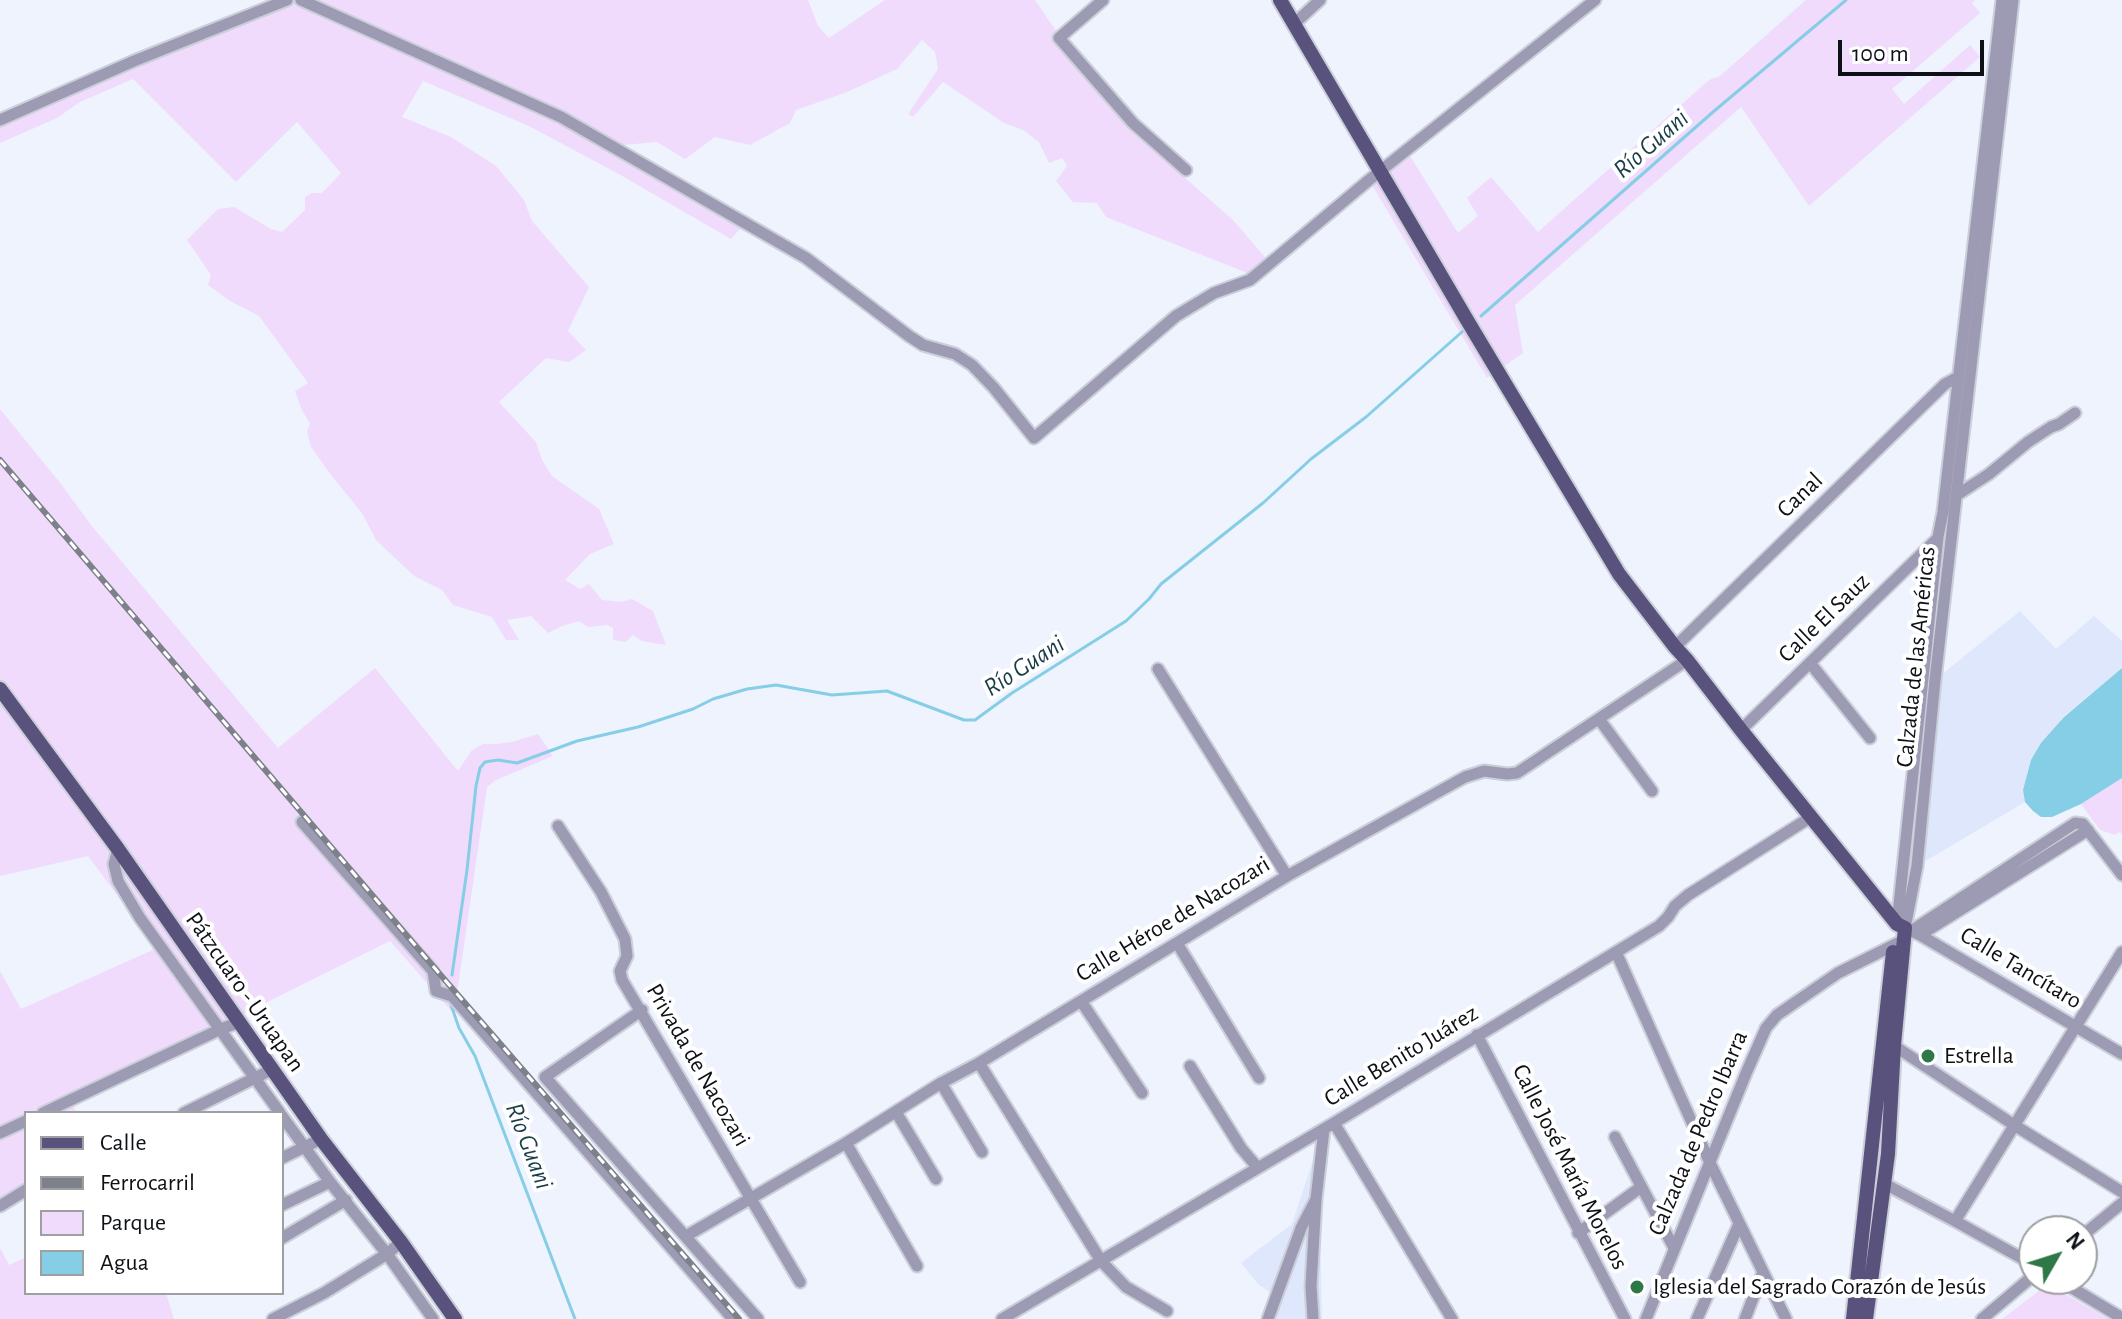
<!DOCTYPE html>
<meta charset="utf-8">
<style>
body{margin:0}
#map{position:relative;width:2122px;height:1319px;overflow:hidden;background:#eef3fe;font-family:"Alegreya Sans",sans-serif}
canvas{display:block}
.legend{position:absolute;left:24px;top:1111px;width:260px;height:184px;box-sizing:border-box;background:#fff;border:2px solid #9e9fa1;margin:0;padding:10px 14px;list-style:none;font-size:24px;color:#0d1015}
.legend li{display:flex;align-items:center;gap:16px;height:40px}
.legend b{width:40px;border:2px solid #9e9fa1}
.north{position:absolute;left:2018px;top:1215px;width:80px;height:80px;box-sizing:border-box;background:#fff;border:2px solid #9e9fa1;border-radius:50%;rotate:51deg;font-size:22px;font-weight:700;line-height:32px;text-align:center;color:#0d1015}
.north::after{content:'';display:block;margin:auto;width:28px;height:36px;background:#2d7846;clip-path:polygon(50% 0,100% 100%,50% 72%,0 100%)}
.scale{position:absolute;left:1838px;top:40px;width:146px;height:36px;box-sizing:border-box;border:4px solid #0d1015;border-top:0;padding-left:10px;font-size:24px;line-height:28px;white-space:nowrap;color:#0d1015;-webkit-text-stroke:6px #fff;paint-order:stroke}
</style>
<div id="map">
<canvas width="2122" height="1319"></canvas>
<ul class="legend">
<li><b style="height:10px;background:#58527c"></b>Calle</li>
<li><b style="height:10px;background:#7d8189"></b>Ferrocarril</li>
<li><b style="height:22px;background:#f0dbfc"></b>Parque</li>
<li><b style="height:22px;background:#86cee5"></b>Agua</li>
</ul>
<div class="north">N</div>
<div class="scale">100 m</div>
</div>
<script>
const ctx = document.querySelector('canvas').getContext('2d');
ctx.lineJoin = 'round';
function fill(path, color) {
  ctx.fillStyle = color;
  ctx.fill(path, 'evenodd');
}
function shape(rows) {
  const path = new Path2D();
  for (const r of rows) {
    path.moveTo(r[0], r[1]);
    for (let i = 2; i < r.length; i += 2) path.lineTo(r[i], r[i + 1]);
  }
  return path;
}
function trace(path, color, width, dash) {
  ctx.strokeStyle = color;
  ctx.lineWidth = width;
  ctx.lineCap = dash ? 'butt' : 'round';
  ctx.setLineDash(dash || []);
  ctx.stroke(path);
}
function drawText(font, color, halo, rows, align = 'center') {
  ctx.font = font + ' "Alegreya Sans",sans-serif';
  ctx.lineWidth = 8;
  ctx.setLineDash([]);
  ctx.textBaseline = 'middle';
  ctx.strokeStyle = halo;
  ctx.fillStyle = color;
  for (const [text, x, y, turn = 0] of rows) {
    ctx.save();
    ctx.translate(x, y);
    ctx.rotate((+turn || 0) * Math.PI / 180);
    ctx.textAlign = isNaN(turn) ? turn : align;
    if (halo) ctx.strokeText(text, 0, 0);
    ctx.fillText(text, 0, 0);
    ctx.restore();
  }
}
const built = shape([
 [2020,611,2056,649,2094,616,2122,641,2122,668,2064,716,2031,760,2023,790,2025,802,1917,866,1935,680],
 [1318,1145,1324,1148,1320,1225,1322,1319,1265,1319,1275,1295,1259,1285,1241,1263,1292,1224]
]);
const green = shape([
 [287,0,808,0,818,26,829,38,885,0,1035,0,1065,44,1134,133,1234,221,1269,262,1250,280,1245,272,1106,217,1097,203,1073,202,1056,181,1067,166,1062,158,1049,163,1039,142,1023,130,1004,123,943,82,913,117,908,114,938,69,935,52,922,40,897,69,847,92,796,110,790,123,750,145,715,137,685,159,657,142,623,145,748,220,731,239,617,173,529,126,423,81,402,117,451,137,496,166,524,200,532,221,589,287,568,331,586,350,569,362,546,358,499,402,536,442,542,460,552,476,599,509,614,544,590,554,565,580,580,589,589,584,602,600,622,602,632,599,653,611,666,645,642,641,633,635,626,642,613,640,613,628,607,625,588,627,579,621,562,626,548,633,531,616,507,620,519,640,506,640,492,617,453,605,442,590,414,576,376,540,362,513,331,475,311,447,307,431,310,424,301,408,295,391,308,383,259,316,230,301,208,285,211,275,187,240,218,209,234,207,271,229,282,232,305,210,305,197,312,193,322,193,341,173,297,122,236,182,133,79,80,102,57,118,0,143,0,120],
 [1806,0,1975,0,1972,3,1980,13,1892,89,1904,104,1970,45,1980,57,1809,206,1741,107,1515,305,1523,353,1487,378,1369,180,1407,151,1458,233,1478,216,1467,198,1491,177,1538,232,1709,80,1720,76],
 [0,409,61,484,91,525,278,748,375,668,458,771,471,751,483,744,496,744,512,742,538,734,553,756,496,780,487,787,454,1014,390,941,247,1012,69,1096,76,1113,26,1113,26,1191,0,1203,0,971,21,1009,157,948,88,856,0,876],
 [2122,778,2122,834,2120,832,2115,835,2100,830,2081,804],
 [0,1248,9,1265,26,1257,26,1293,166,1293,174,1319,0,1319],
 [2048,1284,2108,1319,2002,1319]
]);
const water = shape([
 [2122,668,2122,778,2081,804,2052,817,2041,817,2033,811,2025,802,2023,790,2031,760,2041,743,2064,717]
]);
const stream = shape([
 [1481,316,1713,112,1846,0],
 [452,975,467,870,476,786,480,768,485,762,498,760,517,763,577,741,638,727,693,709,713,699,747,689,776,685,832,695,887,691,964,720,975,720,1012,693,1126,621,1149,599,1161,584,1263,503,1311,459,1366,417,1463,331],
 [449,999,459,1028,475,1056,575,1319]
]);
const minor = shape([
 [301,0,561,117,806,258,909,336,923,345,955,354,972,365,994,388,1034,438,1176,316,1214,293,1250,280,1369,180,1595,0],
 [1103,0,1059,38,1133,123,1186,170],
 [2013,0,1935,680,1917,866,1905,928,1920,935,2122,1054],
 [1294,24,1320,0],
 [0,120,134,61,287,0],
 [1957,495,1989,474,2028,442,2051,427,2059,424,2075,413],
 [1675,647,1945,384,1958,377],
 [1810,663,1870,738],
 [1158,669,1287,876],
 [1599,719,1652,791],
 [1741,730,1938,538],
 [302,822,433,971,436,991,452,996,733,1319],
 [558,826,601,892,625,939,627,956,620,971,622,980,800,1282],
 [118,849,114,864,118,881,140,918,280,1113],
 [1897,924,1938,537,1943,512,2002,0],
 [1911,931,2075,823,2083,824,2122,875],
 [1920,935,2088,830],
 [1177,943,1259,1078],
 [1616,952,1710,1163,1786,1319],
 [1081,1001,1142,1093],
 [642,1010,545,1077,758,1319],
 [1477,1035,1625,1319],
 [1890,1043,2014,1125,2122,1192],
 [979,1063,1101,1261,1126,1287,1167,1311],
 [1190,1066,1241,1148,1258,1168],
 [941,1083,982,1152],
 [896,1112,936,1179],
 [43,1113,221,1029,240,1022],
 [184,1113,273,1069],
 [282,1116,330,1182,387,1254,433,1319],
 [1334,1123,1452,1319],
 [0,1133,26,1121],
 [1615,1137,1674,1248],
 [846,1143,917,1266],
 [282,1158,321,1139],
 [1883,1183,1955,1221,2034,1265],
 [282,1205,330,1182],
 [0,1206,26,1190],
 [1955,1221,2122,952],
 [1578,1233,1641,1187],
 [686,1236,846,1143,941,1083,979,1063,1287,876,1465,777,1484,771,1507,774,1517,773,1687,660],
 [2082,1236,2122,1203],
 [282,1238,346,1200],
 [2057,1279,2122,1318],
 [273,1319,324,1293,387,1254,401,1242],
 [1002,1319,1334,1123,1659,926,1668,917,1675,906,1688,895,1811,817],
 [1268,1319,1301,1228,1315,1201],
 [1313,1319,1311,1286,1316,1199,1324,1129],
 [1646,1319,1747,1071,1766,1028,1777,1015,1838,973,1900,942],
 [1697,1319,1739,1224],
 [1745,1319,1763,1272],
 [1982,1319,2034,1275]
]);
const major = shape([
 [1280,0,1467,320,1619,574,1675,647,1687,660,1741,730,1897,924,1905,928,1894,1045,1888,1154,1866,1319],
 [0,689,118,849,321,1139,401,1242,455,1319],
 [1853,1319,1893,952]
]);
const rail = shape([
 [0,460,438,972,739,1319]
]);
const markers = [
 [1928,1056,8,"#2d7846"],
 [1637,1287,8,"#2d7846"]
];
const streetNames = [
 ["Canal",1800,495,-44],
 ["Calle El Sauz",1824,618,-44],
 ["Calzada de las Américas",1916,657,-84],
 ["Calle Héroe de Nacozari",1173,919,-31],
 ["Calle Tancítaro",2021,968,31],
 ["Pátzcuaro - Uruapan",245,992,55],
 ["Calle Benito Juárez",1401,1056,-31],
 ["Privada de Nacozari",698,1065,60],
 ["Calzada de Pedro Ibarra",1698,1133,-67],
 ["Calle José María Morelos",1570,1167,63]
];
const poiNames = [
 ["Estrella",1944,1056],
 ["Iglesia del Sagrado Corazón de Jesús",1653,1287]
];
const waterNames = [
 ["Río Guani",1651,144,-41],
 ["Río Guani",1024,666,-33],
 ["Río Guani",529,1146,69]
];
fill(built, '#dee7fb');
fill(green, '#f0dbfc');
fill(water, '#86cee5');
trace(stream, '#86cee5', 3);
trace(minor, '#cacfd9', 15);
trace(major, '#cacfd9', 18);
trace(minor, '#9d9ab3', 11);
trace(major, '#58527c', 14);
trace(rail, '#7d8189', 6);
trace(rail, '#fff', 3, [9]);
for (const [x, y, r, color] of markers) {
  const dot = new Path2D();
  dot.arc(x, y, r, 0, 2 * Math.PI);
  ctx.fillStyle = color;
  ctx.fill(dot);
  trace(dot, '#fff', 3);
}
drawText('24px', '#0d1015', '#fff', streetNames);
drawText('24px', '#0d1015', '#fff', poiNames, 'left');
drawText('italic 26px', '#1b3d48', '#fff', waterNames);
</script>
